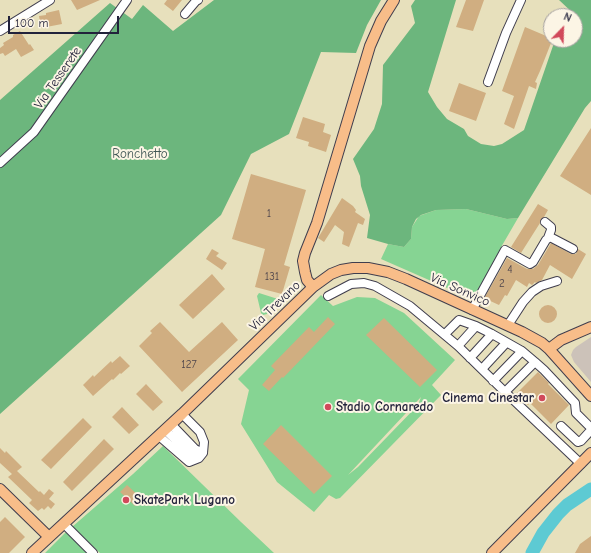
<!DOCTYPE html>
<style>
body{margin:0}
#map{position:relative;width:591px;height:553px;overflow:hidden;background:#e7e0bc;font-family:"Comic Neue",sans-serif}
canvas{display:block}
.north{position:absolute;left:543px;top:8px;width:40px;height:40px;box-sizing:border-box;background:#fcf5e5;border:1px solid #a5a1a1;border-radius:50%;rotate:23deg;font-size:11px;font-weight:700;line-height:16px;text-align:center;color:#22223b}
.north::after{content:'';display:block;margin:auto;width:14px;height:18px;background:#d1495b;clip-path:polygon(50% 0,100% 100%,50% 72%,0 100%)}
.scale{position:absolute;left:8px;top:16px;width:111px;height:18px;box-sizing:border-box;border:2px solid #22223b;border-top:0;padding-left:5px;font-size:12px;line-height:14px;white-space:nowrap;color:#22223b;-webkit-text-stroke:3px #fcf5e5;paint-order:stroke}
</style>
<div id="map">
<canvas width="591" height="553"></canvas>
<div class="north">N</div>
<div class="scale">100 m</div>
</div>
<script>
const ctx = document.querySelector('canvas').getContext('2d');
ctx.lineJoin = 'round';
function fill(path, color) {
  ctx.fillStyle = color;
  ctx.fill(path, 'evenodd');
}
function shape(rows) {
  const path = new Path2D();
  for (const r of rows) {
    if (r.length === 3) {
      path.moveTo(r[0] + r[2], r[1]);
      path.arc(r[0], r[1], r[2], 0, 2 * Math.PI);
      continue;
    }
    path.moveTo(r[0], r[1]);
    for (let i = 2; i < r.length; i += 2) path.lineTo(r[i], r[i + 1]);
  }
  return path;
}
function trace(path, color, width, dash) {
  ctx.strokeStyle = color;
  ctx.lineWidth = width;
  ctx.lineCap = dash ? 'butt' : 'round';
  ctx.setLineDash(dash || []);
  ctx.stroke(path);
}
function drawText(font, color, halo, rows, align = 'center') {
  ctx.font = font + ' "Comic Neue",sans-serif';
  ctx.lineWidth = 4;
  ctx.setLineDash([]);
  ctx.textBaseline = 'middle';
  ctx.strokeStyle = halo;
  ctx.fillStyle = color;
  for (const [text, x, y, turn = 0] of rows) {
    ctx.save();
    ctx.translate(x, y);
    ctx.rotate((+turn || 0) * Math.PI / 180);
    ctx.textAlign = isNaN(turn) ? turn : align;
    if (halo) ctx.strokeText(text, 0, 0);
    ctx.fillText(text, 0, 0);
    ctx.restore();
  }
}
const industrial = shape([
 [591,337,591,382,574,362,571,355,573,350,576,347]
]);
const green = shape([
 [466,209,507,219,518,218,500,249,501,253,476,296,470,298,381,259,388,244,404,247,411,239,412,227,419,216,436,210],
 [259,293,281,300,267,314,263,315,261,313,257,296],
 [321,295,333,306,357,297,375,298,404,313,455,360,432,385,441,395,340,498,336,499,329,495,314,512,277,482,241,424,249,390,238,379],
 [421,397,418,405,358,467,348,475],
 [163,446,241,522,274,553,100,553,72,527,133,474],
 [67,531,89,553,45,553]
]);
const forest = shape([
 [214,0,381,0,367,25,356,53,321,52,289,134,251,154,221,215,0,414,0,100,110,3,132,19,143,5,173,31],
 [415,0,456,0,428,92,437,107,447,119,464,129,468,136,481,144,494,146,502,144,524,130,555,40,575,40,575,16,574,16,575,15,559,0,591,0,591,101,585,108,518,218,507,219,466,209,436,210,421,215,416,219,412,227,411,239,404,247,388,244,367,238,370,215,361,186,360,176,353,159,374,129,382,104,383,65,415,23,411,6]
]);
const river = shape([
 [532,553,543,533,558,514,567,505,591,489]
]);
const building = shape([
 [71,0,100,0,77,10],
 [167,0,182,0,173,11,164,4],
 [466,0,484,0,473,31,456,27],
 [59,10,62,24,41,28,39,16,46,15,46,13],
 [525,27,551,38,551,43,540,71,535,82,537,83,536,89,529,86,514,129,504,124,514,96,502,91],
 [20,31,29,45,30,44,34,50,21,57,16,49,5,56,3,53,0,54,0,48,4,45,3,43,13,37,13,35],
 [459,83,486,93,476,121,449,111],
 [303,117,325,124,323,132,331,135,326,152,308,146,309,142,296,138],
 [591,128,591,195,560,176],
 [251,174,306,190,284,265,290,267,282,294,255,287,265,249,232,239],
 [342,198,353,206,356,210,355,212,365,219,363,225,358,223,349,247,342,244,344,232,335,225,324,242,318,238],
 [538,204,548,210,544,217,541,219,540,223,521,253,511,247],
 [551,243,571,254,576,254,578,249,586,254,572,279,550,265,542,280,536,283,535,282,532,285,529,283,527,287,516,280,507,296,505,295,499,305,486,299,485,297,507,258,527,269,533,269,538,265],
 [212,249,219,253,216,256,227,263,222,270,206,259],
 [212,274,225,289,193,319,179,305],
 [548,314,9],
 [328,317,335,324,283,378,282,377,269,391,262,385,275,370,271,366,309,327,314,332],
 [384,318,437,370,420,387,366,335],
 [160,322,189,352,222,322,238,340,182,392,139,346,152,333,150,331],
 [120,356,130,366,121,374,120,373,113,380,112,379,93,396,83,385,93,375,94,377,111,361,112,363],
 [538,372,549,383,548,384,569,405,551,424,530,403,528,405,516,394],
 [146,384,163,402,153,411,136,394],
 [122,407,139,425,129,434,112,417],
 [83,418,92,427,51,469,41,460],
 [281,425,332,476,314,494,263,444],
 [104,439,114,449,72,491,63,482],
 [0,448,5,453,6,451,22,467,17,471,39,492,40,491,44,495,49,489,54,493,49,499,55,504,51,509,48,506,44,510,42,508,38,511,29,503,32,500,8,477,12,474,0,463],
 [127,485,142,499,135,506,120,492],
 [5,517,25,537,9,553,0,553,0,522],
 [591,536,591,553,575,553,580,544]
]);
const minor = shape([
 [185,14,196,1,198,0],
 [0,31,50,0],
 [488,82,506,33,521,0],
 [0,163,34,132,127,0],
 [545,222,551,227,551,230,548,238],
 [328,296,351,284,364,283,375,286,410,306,458,346,505,392,581,464],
 [472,310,505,250,530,264,533,262,546,240,550,237,573,249],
 [508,325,523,302,532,292,541,286,557,281],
 [476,326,492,334,522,351],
 [445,334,459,320,476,326,458,346],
 [470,358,492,334],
 [482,369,506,343],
 [493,381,522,351,535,362],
 [505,392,535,362,544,370,575,403,576,413,590,427,591,430,581,441,578,442,561,426],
 [171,424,195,449,203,453],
 [165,430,191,454,199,458],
 [159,436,189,462,199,458,203,453,204,442,200,432,182,414],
 [64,524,93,553]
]);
const major = shape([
 [313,287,307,280,305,272,303,261,305,253,317,223,370,46,381,21,394,0],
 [549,349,561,340,591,327],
 [0,489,49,537],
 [32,553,182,414,313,287,331,274,341,270,353,268,368,268,388,272,406,279,522,332,542,343,549,349,591,396],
 [492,553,591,453]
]);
const markers = [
 [542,398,4,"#d1495b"],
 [328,407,4,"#d1495b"],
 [126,500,4,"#d1495b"]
];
const numberNames = [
 ["1",269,214],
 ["4",510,270],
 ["131",272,277],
 ["2",502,284],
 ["127",189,365]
];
const streetNames = [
 ["Via Tesserete",58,78,-55],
 ["Via Sonvico",460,290,24],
 ["Via Trevano",275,306,-44]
];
const parkNames = [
 ["Ronchetto",140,154]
];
const poiNames = [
 ["Cinema Cinestar",534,398,"right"],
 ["Stadio Cornaredo",336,407],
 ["SkatePark Lugano",134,500]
];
fill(industrial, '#ccc2b9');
fill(green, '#86d493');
fill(forest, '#6cb67d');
trace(river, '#5dcad3', 13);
fill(building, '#d0ae81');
trace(minor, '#403e4e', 10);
trace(major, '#403e4e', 12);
trace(minor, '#fff', 8);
trace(major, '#f8bd89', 10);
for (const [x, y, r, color] of markers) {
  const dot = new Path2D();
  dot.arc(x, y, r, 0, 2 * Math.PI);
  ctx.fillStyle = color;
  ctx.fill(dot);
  trace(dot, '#fcf5e5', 1.5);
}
drawText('11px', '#4e454c', null, numberNames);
drawText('13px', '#22223b', '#fcf5e5', streetNames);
drawText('13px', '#405755', '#fcf5e5', parkNames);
drawText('bold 13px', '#22223b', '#fcf5e5', poiNames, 'left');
</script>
